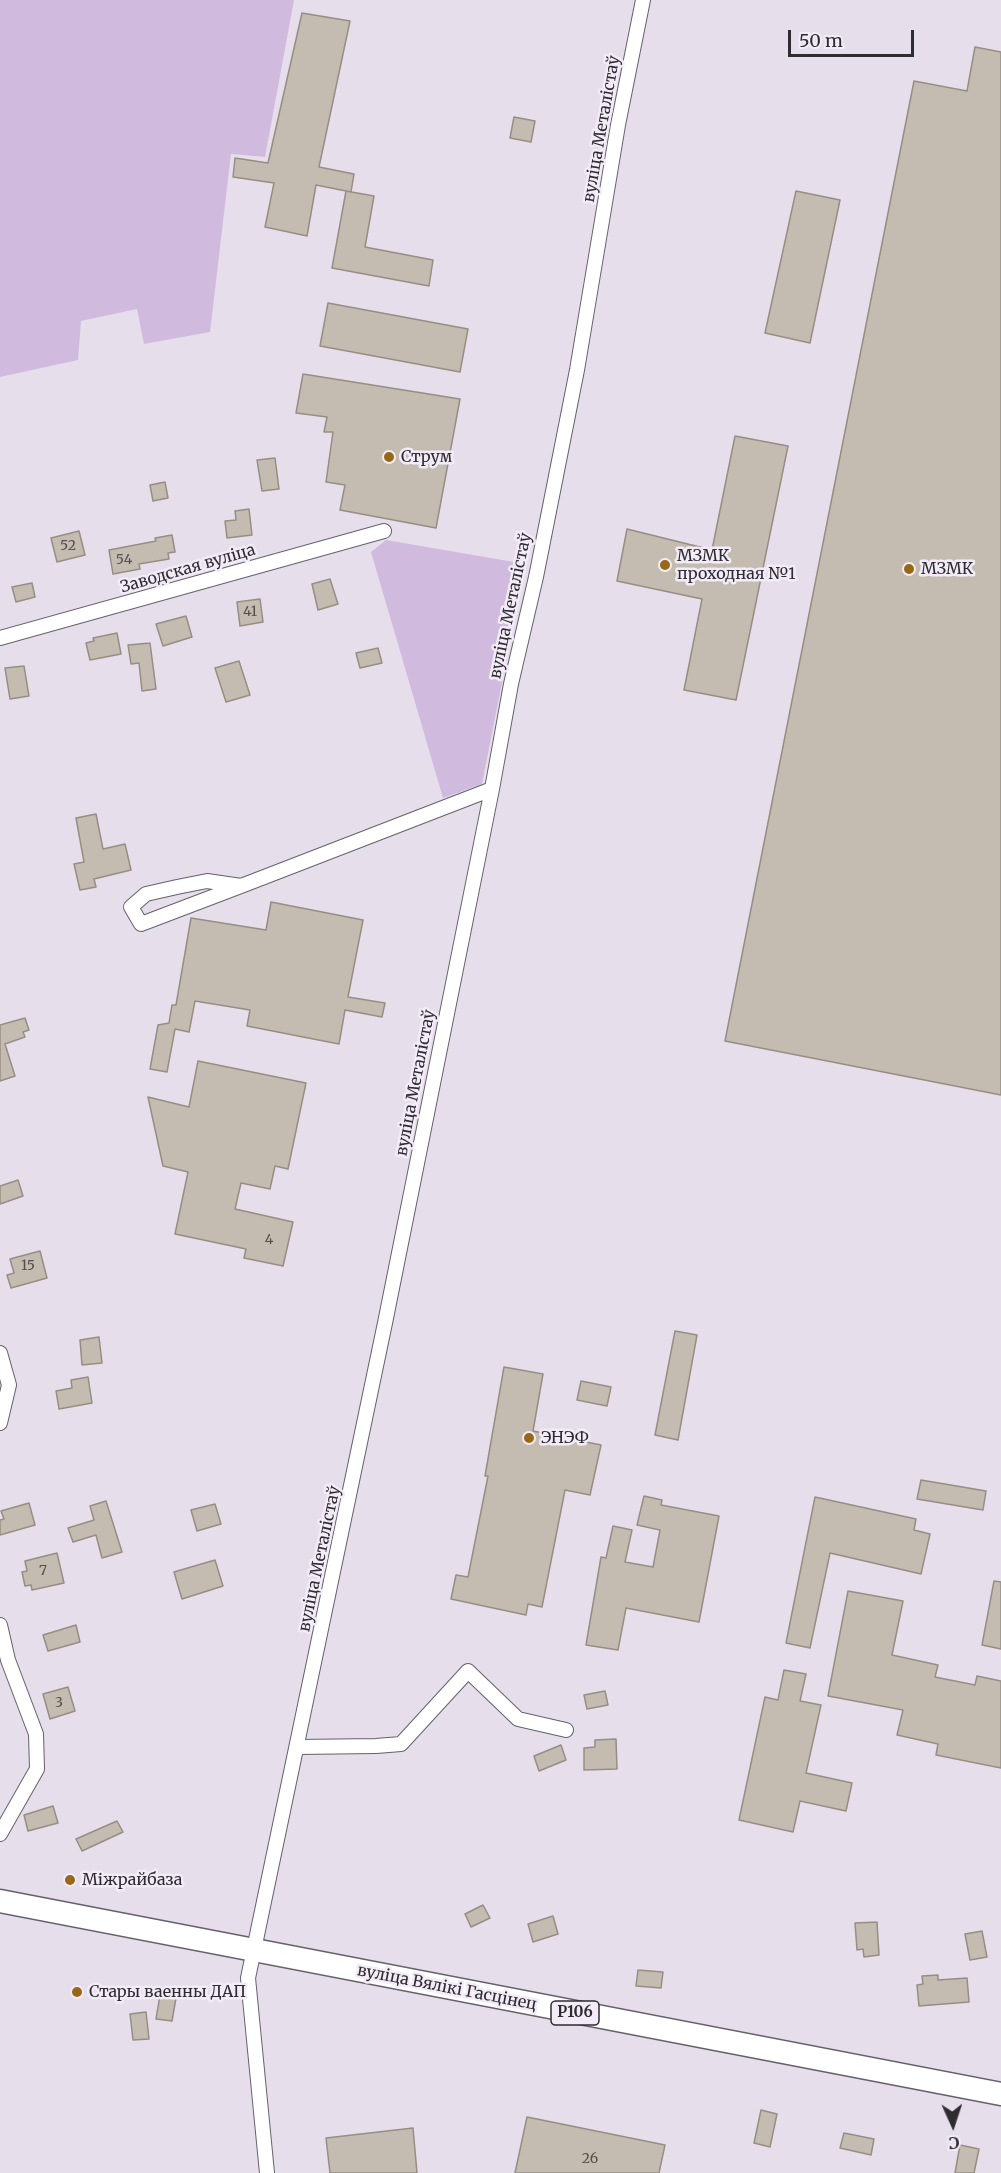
<!DOCTYPE html>
<meta charset="utf-8">
<style>
body{margin:0}
#map{position:relative;width:1001px;height:2173px;overflow:hidden;background:#e6dfeb;font-family:Merriweather,serif}
canvas{display:block}
.north{position:absolute;left:923px;top:2095px;width:60px;height:60px;-webkit-text-stroke:4px #f3ecf8;paint-order:stroke;rotate:177deg;font-size:16px;font-weight:700;line-height:24px;text-align:center;color:#2e2c30}
.north::after{content:'';display:block;margin:auto;width:21px;height:27px;background:#2e2c30;clip-path:polygon(50% 0,100% 100%,50% 72%,0 100%)}
.scale{position:absolute;left:788px;top:30px;width:126px;height:27px;box-sizing:border-box;border:3px solid #2e2c30;border-top:0;padding-left:8px;font-size:18px;line-height:21px;white-space:nowrap;color:#2e2c30;-webkit-text-stroke:4px #f3ecf8;paint-order:stroke}
</style>
<div id="map">
<canvas width="1001" height="2173"></canvas>
<div class="north">С</div>
<div class="scale">50 m</div>
</div>
<script>
const ctx = document.querySelector('canvas').getContext('2d');
ctx.lineJoin = 'round';
function fill(path, color) {
  ctx.fillStyle = color;
  ctx.fill(path, 'evenodd');
}
function shape(rows) {
  const path = new Path2D();
  for (const r of rows) {
    path.moveTo(r[0], r[1]);
    for (let i = 2; i < r.length; i += 2) path.lineTo(r[i], r[i + 1]);
  }
  return path;
}
function trace(path, color, width, dash) {
  ctx.strokeStyle = color;
  ctx.lineWidth = width;
  ctx.lineCap = dash ? 'butt' : 'round';
  ctx.setLineDash(dash || []);
  ctx.stroke(path);
}
function drawText(font, color, halo, rows, align = 'center') {
  ctx.font = font + ' Merriweather,serif';
  ctx.lineWidth = 5;
  ctx.setLineDash([]);
  ctx.textBaseline = 'middle';
  ctx.strokeStyle = halo;
  ctx.fillStyle = color;
  for (const [text, x, y, turn = 0] of rows) {
    ctx.save();
    ctx.translate(x, y);
    ctx.rotate((+turn || 0) * Math.PI / 180);
    ctx.textAlign = isNaN(turn) ? turn : align;
    if (halo) ctx.strokeText(text, 0, 0);
    ctx.fillText(text, 0, 0);
    ctx.restore();
  }
}
const green = shape([
 [0,0,294,0,265,157,231,154,210,332,144,344,137,309,81,321,78,360,0,377],
 [386,540,514,562,520,591,482,784,443,798,371,552]
]);
const building = shape([
 [302,13,350,21,319,167,354,174,351,192,316,185,307,236,265,227,274,183,233,177,235,158,268,163,302,13],
 [975,47,1001,52,1001,1095,725,1041,914,81,967,91,975,47],
 [514,117,535,121,531,142,510,138,514,117],
 [346,191,374,196,365,247,433,260,429,286,332,268,346,191],
 [796,191,840,200,810,343,765,333,796,191],
 [328,303,468,329,460,372,320,346,328,303],
 [303,374,460,399,436,528,340,510,345,485,326,482,333,432,324,432,327,417,296,413,303,374],
 [735,436,788,446,736,700,684,690,702,599,617,581,627,529,712,550,735,436],
 [275,458,279,489,262,491,257,460,275,458],
 [165,482,168,498,153,501,150,485,165,482],
 [249,509,252,535,227,538,225,521,236,520,235,511,249,509],
 [79,531,85,555,57,562,51,538,79,531],
 [172,535,175,552,168,553,169,559,139,564,140,569,113,574,109,550,156,541,155,538,172,535],
 [330,579,338,604,318,610,312,584,330,579],
 [32,583,35,597,16,602,12,587,32,583],
 [260,599,263,622,240,626,237,602,260,599],
 [186,616,192,637,163,646,156,624,186,616],
 [117,633,121,654,90,660,86,643,94,641,93,638,117,633],
 [150,643,156,689,142,691,139,663,131,664,128,645,150,643],
 [378,648,382,663,360,668,356,653,378,648],
 [239,661,250,695,226,702,215,668,239,661],
 [24,666,29,696,10,699,5,668,24,666],
 [96,814,103,849,125,844,131,870,94,879,96,887,80,890,74,864,84,862,76,818,96,814],
 [271,902,363,920,348,997,385,1003,382,1017,345,1010,339,1044,247,1026,250,1010,195,1001,189,1032,175,1029,167,1072,150,1069,158,1025,169,1023,172,1005,176,1005,191,918,266,930,271,902],
 [25,1018,29,1030,23,1032,25,1037,5,1044,15,1076,0,1081,0,1025,25,1018],
 [198,1061,306,1083,288,1169,275,1166,270,1189,241,1183,235,1209,293,1222,283,1266,244,1258,246,1249,175,1234,188,1172,163,1166,148,1097,189,1107,198,1061],
 [18,1180,23,1196,0,1204,0,1186,18,1180],
 [40,1251,47,1278,11,1288,7,1275,14,1273,10,1259,40,1251],
 [675,1331,697,1335,678,1440,655,1435,675,1331],
 [99,1337,102,1363,82,1365,80,1340,99,1337],
 [504,1367,543,1374,533,1431,601,1445,590,1495,565,1490,542,1607,528,1604,526,1615,451,1599,456,1575,468,1577,488,1476,485,1476,504,1367],
 [88,1377,92,1403,59,1409,56,1391,72,1388,71,1380,88,1377],
 [581,1381,611,1387,607,1406,577,1400,581,1381],
 [921,1480,986,1491,983,1510,917,1499,921,1480],
 [644,1496,662,1500,661,1505,719,1516,699,1622,626,1608,618,1650,586,1645,601,1557,606,1558,613,1526,632,1530,625,1562,653,1567,660,1530,637,1525,644,1496],
 [815,1497,916,1519,914,1530,930,1534,921,1574,830,1553,810,1648,786,1643,815,1497],
 [106,1501,122,1552,102,1558,96,1535,73,1542,68,1528,94,1520,90,1506,106,1501],
 [29,1503,35,1525,0,1535,0,1520,4,1519,1,1511,29,1503],
 [215,1504,221,1524,197,1531,191,1510,215,1504],
 [57,1553,64,1583,32,1590,31,1585,25,1586,22,1572,27,1571,25,1561,57,1553],
 [215,1560,223,1586,182,1599,174,1572,215,1560],
 [994,1581,1001,1582,1001,1649,982,1645,994,1581],
 [848,1591,903,1601,892,1655,938,1665,935,1677,975,1685,977,1676,1001,1681,1001,1768,936,1755,938,1744,897,1735,903,1710,828,1696,848,1591],
 [76,1625,80,1642,48,1651,43,1635,76,1625],
 [784,1670,806,1674,800,1701,821,1705,806,1773,852,1783,846,1811,800,1801,793,1832,739,1820,765,1697,778,1700,784,1670],
 [68,1687,75,1711,50,1719,43,1694,68,1687],
 [605,1691,608,1705,587,1709,584,1695,605,1691],
 [616,1739,617,1769,584,1770,584,1748,595,1747,595,1740,616,1739],
 [561,1745,566,1760,539,1771,534,1756,561,1745],
 [53,1806,58,1823,28,1831,24,1815,53,1806],
 [117,1821,123,1832,82,1851,76,1839,117,1821],
 [483,1905,490,1918,471,1927,465,1914,483,1905],
 [553,1916,558,1934,533,1942,528,1924,553,1916],
 [877,1922,879,1955,864,1957,863,1949,857,1950,855,1923,877,1922],
 [982,1931,987,1957,970,1960,965,1934,982,1931],
 [638,1970,663,1972,661,1988,636,1986,638,1970],
 [938,1975,938,1980,967,1978,969,2002,919,2006,917,1985,923,1984,922,1976,938,1975],
 [160,1995,176,1998,172,2021,156,2019,160,1995],
 [146,2012,149,2039,133,2040,130,2014,146,2012],
 [761,2110,777,2114,770,2147,754,2143,761,2110],
 [527,2117,665,2145,659,2173,515,2173,527,2117],
 [413,2128,417,2173,330,2173,326,2138,413,2128],
 [844,2133,874,2139,871,2155,840,2148,844,2133],
 [960,2145,979,2149,974,2173,955,2173,960,2145]
]);
const street = shape([
 [0,638,384,531],
 [241,886,207,881,177,887,146,894,131,907,141,924,241,886,492,789],
 [0,1353,9,1385,0,1423],
 [0,1625,8,1660,36,1734,37,1769,0,1834],
 [297,1747,376,1746,401,1744,468,1671,518,1719,566,1730],
 [267,2173,248,1978,385,1323,492,789,511,684,536,577,577,370,618,125,643,0]
]);
const primary = shape([
 [0,1901,1001,2094]
]);
const markers = [
 [389,457,6,"#976818"],
 [665,565,6,"#976818"],
 [909,569,6,"#976818"],
 [529,1438,6,"#976818"],
 [70,1880,6,"#976818"],
 [77,1992,6,"#976818"]
];
const numberNames = [
 ["52",68,546],
 ["54",124,560],
 ["41",250,612],
 ["4",269,1240],
 ["15",28,1266],
 ["7",43,1571],
 ["3",59,1703],
 ["26",590,2159]
];
const shields = [
 [575,2013,48]
];
const shieldNames = [
 ["Р106",575,2013]
];
const streetNames = [
 ["вуліца Металістаў",602,129,-80],
 ["Заводская вуліца",188,569,-16],
 ["вуліца Металістаў",511,606,-78],
 ["вуліца Металістаў",416,1083,-79],
 ["вуліца Металістаў",320,1559,-78],
 ["вуліца Вялікі Гасцінец",447,1988,11]
];
const poiNames = [
 ["Струм",401,457],
 ["МЗМК",677,556],
 ["проходная №1",677,574],
 ["МЗМК",921,569],
 ["ЭНЭФ",541,1438],
 ["Міжрайбаза",82,1880],
 ["Стары ваенны ДАП",89,1992]
];
fill(green, '#d0bbde');
fill(building, '#c4bcb1');
trace(building, '#968e84', 1.5);
trace(street, '#66606a', 16);
trace(primary, '#66606a', 25);
trace(street, '#fff', 14);
trace(primary, '#fff', 22);
for (const [x, y, r, color] of markers) {
  const dot = new Path2D();
  dot.arc(x, y, r, 0, 2 * Math.PI);
  ctx.fillStyle = color;
  ctx.fill(dot);
  trace(dot, '#f3ecf8', 2);
}
drawText('14px', '#545050', null, numberNames);
for (const [x, y, w] of shields) {
  const box = new Path2D();
  box.roundRect(x - w / 2, y - 12, w, 24, 4.5);
  ctx.fillStyle = '#f3ecf8';
  ctx.fill(box);
  trace(box, '#2e2c30', 1.5);
}
drawText('bold 15px', '#2e2c30', null, shieldNames);
drawText('16px', '#2e2c30', '#f3ecf8', streetNames);
drawText('16px', '#2e2c30', '#f3ecf8', poiNames, 'left');
</script>
